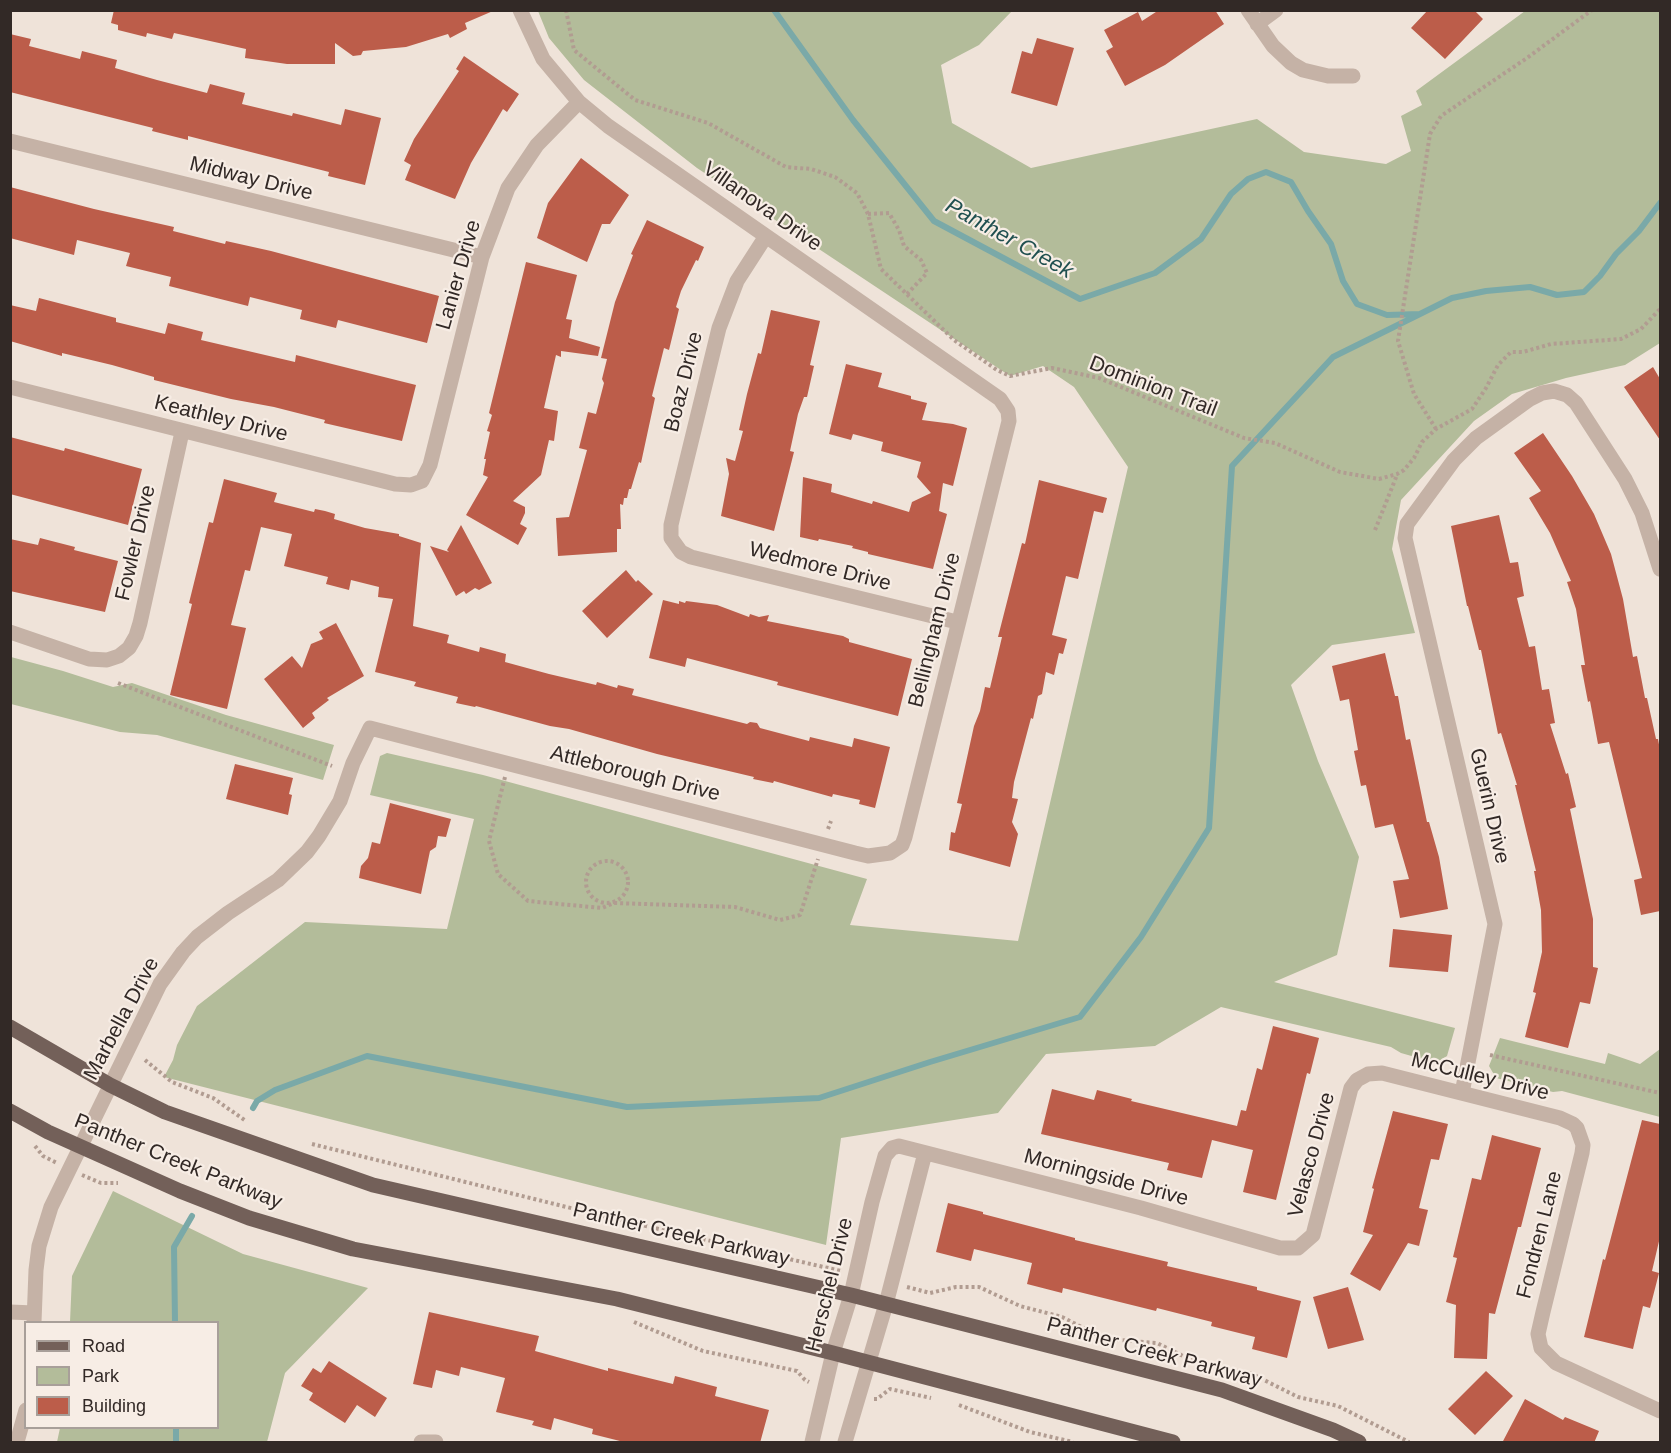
<!DOCTYPE html>
<style>
body{margin:0}
#map{position:relative;width:1671px;height:1453px;overflow:hidden;background:#efe3d9;font-family:Arial,sans-serif}
canvas{display:block}
.frame{position:absolute;inset:0;border:12px solid #322926;pointer-events:none}
.legend{position:absolute;left:24px;top:1321px;width:195px;height:108px;box-sizing:border-box;background:#f7ede5;border:2px solid #a89f99;margin:0;padding:8px 10px;list-style:none;font-size:18px;color:#322926}
.legend li{display:flex;align-items:center;gap:12px;height:30px}
.legend b{width:30px;border:2px solid #a89f99}
</style>
<div id="map">
<canvas width="1671" height="1453"></canvas>
<div class="frame"></div>
<ul class="legend">
<li><b style="height:8px;background:#736059"></b>Road</li>
<li><b style="height:16px;background:#b3bc9a"></b>Park</li>
<li><b style="height:16px;background:#bc5d4a"></b>Building</li>
</ul>
</div>
<script>
const ctx = document.querySelector('canvas').getContext('2d');
ctx.lineJoin = 'round';
function fill(path, color) {
  ctx.fillStyle = color;
  ctx.fill(path, 'evenodd');
}
function shape(rows) {
  const path = new Path2D();
  for (const r of rows) {
    if (r.length === 3) {
      path.moveTo(r[0] + r[2], r[1]);
      path.arc(r[0], r[1], r[2], 0, 2 * Math.PI);
      continue;
    }
    path.moveTo(r[0], r[1]);
    for (let i = 2; i < r.length; i += 2) path.lineTo(r[i], r[i + 1]);
  }
  return path;
}
function trace(path, color, width, dash) {
  ctx.strokeStyle = color;
  ctx.lineWidth = width;
  ctx.lineCap = dash ? 'butt' : 'round';
  ctx.setLineDash(dash || []);
  ctx.stroke(path);
}
function drawText(font, color, halo, rows, align = 'center') {
  ctx.font = font + ' Arial,sans-serif';
  ctx.lineWidth = 4.5;
  ctx.setLineDash([]);
  ctx.textBaseline = 'middle';
  ctx.strokeStyle = halo;
  ctx.fillStyle = color;
  for (const [text, x, y, turn = 0] of rows) {
    ctx.save();
    ctx.translate(x, y);
    ctx.rotate((+turn || 0) * Math.PI / 180);
    ctx.textAlign = isNaN(turn) ? turn : align;
    if (halo) ctx.strokeText(text, 0, 0);
    ctx.fillText(text, 0, 0);
    ctx.restore();
  }
}
const green = shape([
 [538,11,1012,11,979,45,941,65,952,123,1031,168,1257,119,1304,152,1386,164,1411,151,1401,116,1422,105,1416,91,1525,11,1660,11,1660,343,1625,365,1566,378,1512,394,1474,421,1401,500,1392,549,1415,633,1332,645,1291,685,1318,761,1359,857,1337,955,1274,982,1455,1028,1447,1056,1436,1063,1401,1053,1391,1047,1221,1007,1155,1046,1046,1054,998,1113,841,1138,826,1245,164,1077,173,1060,177,1045,197,1006,305,922,447,929,474,819,370,795,380,756,387,753,483,775,867,879,850,925,1018,941,1128,467,1074,387,1043,366,1010,376,697,168,584,80,549,38],
 [11,657,63,671,113,687,132,683,226,715,334,745,323,780,157,735,120,732,11,704],
 [1500,1038,1605,1064,1608,1053,1640,1064,1660,1049,1660,1117,1562,1091,1553,1092,1496,1078,1489,1066],
 [113,1191,243,1254,368,1288,285,1373,267,1442,57,1442,60,1428,218,1428,218,1322,70,1322,72,1276]
]);
const stream = shape([
 [774,10,853,120,934,221,1080,299,1155,273,1201,239,1231,194,1248,179,1266,172,1291,182,1308,211,1331,244,1343,281,1357,304,1387,315,1420,314,1452,298,1486,291,1530,287,1557,295,1584,292,1600,276,1616,254,1639,231,1660,203],
 [253,1108,257,1101,275,1090,367,1056,627,1107,819,1098,930,1062,1080,1017,1141,937,1209,828,1232,466,1333,357,1420,314],
 [175,1322,174,1247,192,1216],
 [176,1428,176,1442]
]);
const building = shape([
 [114,10,493,10,493,11,465,23,467,29,450,38,448,34,406,47,363,51,361,55,353,56,335,43,335,64,287,64,245,58,246,49,174,33,172,39,147,33,146,37,118,30,118,25,111,23],
 [1159,10,1215,10,1224,24,1165,65,1125,86,1106,51,1113,47,1104,30,1138,12,1142,21],
 [1428,10,1474,10,1483,19,1445,59,1411,28],
 [10,34,31,39,29,46,80,59,82,51,117,60,115,68,157,80,207,93,210,84,245,93,242,104,292,116,293,113,341,125,345,109,381,118,365,185,328,176,329,172,188,136,188,140,152,131,153,128,10,92],
 [1037,38,1074,48,1057,106,1011,93,1022,51,1032,54],
 [464,56,519,94,507,112,503,109,471,163,455,199,405,180,411,165,404,161,414,139,459,71,456,69],
 [581,158,629,195,610,224,602,224,587,262,537,238,548,203],
 [10,187,94,209,174,227,173,231,225,244,226,241,271,251,439,296,427,343,338,320,336,328,300,319,302,310,250,297,248,306,169,286,171,277,126,266,130,253,77,240,74,255,10,238],
 [647,220,704,247,698,261,696,260,681,291,676,307,679,309,669,350,664,348,652,396,655,398,641,463,639,462,631,489,629,489,627,498,624,498,623,505,620,504,621,529,617,529,617,552,558,556,556,518,569,517,587,450,579,448,588,412,596,414,604,383,602,379,607,359,601,358,615,302,633,255,631,254],
 [526,262,577,275,566,319,572,320,569,338,600,347,598,356,561,351,561,357,556,355,544,408,558,411,554,441,549,440,541,475,513,501,525,507,525,513,520,524,527,528,518,545,466,515,488,477,483,475,486,459,484,459,490,432,487,431,492,415,489,413],
 [39,298,116,318,116,322,165,334,168,323,203,332,201,340,295,362,296,355,416,385,402,441,324,423,325,420,274,407,231,399,154,380,154,377,112,365,62,353,62,356,10,341,10,305,36,311],
 [771,310,820,321,810,365,814,366,807,397,804,397,798,414,790,451,794,452,774,531,721,516,729,474,726,458,735,461,743,431,739,430,747,394,758,353,761,354],
 [846,364,882,373,878,387,911,396,911,399,927,403,922,420,953,424,967,428,953,486,943,483,939,511,947,514,933,569,868,554,868,552,852,548,853,546,819,539,818,541,800,537,803,477,832,484,831,492,872,504,873,501,909,512,912,502,931,493,917,477,921,462,881,451,883,442,853,434,851,440,829,434],
 [1653,367,1660,379,1660,440,1624,387],
 [1543,433,1572,476,1594,514,1611,554,1623,599,1633,657,1637,656,1645,698,1647,698,1656,739,1658,739,1660,750,1660,911,1641,915,1634,880,1642,878,1609,742,1598,744,1590,701,1588,702,1581,665,1585,665,1576,609,1567,582,1571,581,1550,533,1529,498,1541,491,1514,453],
 [10,437,64,451,65,448,142,469,128,525,10,494],
 [224,479,277,493,274,502,314,512,315,509,325,511,335,514,334,519,365,528,399,534,399,536,421,543,413,626,449,635,447,643,479,652,480,647,506,654,505,662,549,674,596,685,597,682,617,688,618,685,634,689,632,695,747,724,750,722,757,723,760,728,809,741,810,737,852,747,854,738,890,747,875,808,859,804,860,800,833,794,832,797,774,781,773,783,753,779,754,777,657,754,569,729,550,726,476,706,475,707,456,703,458,697,414,686,416,682,375,672,393,599,378,597,379,587,351,580,349,590,326,584,328,577,284,566,292,534,261,527,250,571,245,570,231,625,246,628,227,709,170,695,192,604,189,603,209,522,213,523],
 [1039,480,1107,498,1103,513,1094,511,1078,579,1066,576,1052,635,1067,639,1063,654,1059,653,1054,675,1046,672,1042,694,1038,696,1033,719,1031,718,1014,782,1012,798,1018,799,1012,822,1018,834,1010,867,949,850,951,832,955,833,962,804,957,803,974,726,980,711,985,687,990,688,1002,637,998,637,1022,543,1025,544],
 [1499,515,1510,563,1518,562,1524,596,1517,598,1529,647,1535,646,1542,690,1549,689,1555,723,1550,724,1566,774,1568,773,1576,807,1570,809,1593,919,1593,967,1598,968,1590,1004,1580,1002,1568,1048,1525,1037,1536,993,1533,992,1542,952,1541,910,1534,871,1536,871,1515,785,1517,785,1501,733,1498,734,1481,650,1479,650,1468,606,1467,606,1451,526],
 [461,525,492,583,479,590,475,588,466,594,464,591,456,596,430,546,449,552,447,550],
 [40,538,75,547,74,550,118,561,105,612,10,591,10,539,38,545],
 [626,570,636,582,638,580,653,594,607,638,582,611],
 [663,600,679,604,679,601,685,603,686,601,717,605,749,617,750,614,759,617,769,615,767,621,843,636,849,639,849,642,912,659,898,716,777,685,778,682,687,658,685,667,649,658],
 [336,623,364,676,327,698,329,700,312,713,315,718,303,728,264,679,292,656,302,668,311,644,323,639,319,632],
 [1385,653,1395,696,1398,696,1406,740,1410,739,1427,822,1429,822,1439,857,1448,909,1400,918,1393,881,1409,879,1393,824,1375,828,1366,785,1361,786,1354,751,1358,750,1349,699,1340,701,1332,666],
 [235,764,293,778,289,794,292,795,288,815,226,799],
 [390,803,451,819,446,837,438,836,436,847,430,851,421,894,359,878,361,866,368,858,372,842,380,844],
 [1393,929,1452,935,1448,972,1389,967],
 [1273,1026,1319,1038,1310,1074,1307,1073,1276,1200,1243,1192,1253,1150,1212,1140,1202,1178,1167,1170,1169,1163,1041,1134,1052,1089,1094,1100,1097,1090,1132,1099,1131,1101,1237,1126,1241,1110,1246,1111,1257,1068,1262,1070],
 [1393,1111,1448,1124,1439,1160,1431,1159,1419,1208,1428,1210,1419,1246,1408,1243,1380,1291,1350,1274,1373,1235,1363,1232,1374,1189,1372,1188],
 [1642,1120,1660,1124,1660,1237,1652,1271,1659,1273,1650,1308,1643,1306,1633,1349,1584,1337,1603,1259,1605,1260],
 [1492,1135,1541,1148,1521,1227,1518,1227,1495,1314,1489,1313,1487,1359,1454,1358,1456,1305,1446,1302,1457,1258,1453,1257,1472,1178,1481,1180],
 [948,1203,983,1212,983,1214,1075,1238,1075,1240,1168,1262,1167,1266,1257,1287,1257,1290,1301,1301,1287,1358,1252,1349,1255,1337,1211,1326,1212,1322,1157,1308,1156,1311,1063,1288,1062,1293,1027,1284,1032,1263,974,1249,971,1261,936,1252],
 [1348,1287,1364,1340,1328,1349,1313,1297],
 [429,1312,539,1336,535,1351,608,1371,608,1368,673,1384,675,1376,717,1387,715,1396,769,1410,760,1443,628,1443,592,1434,593,1429,554,1418,551,1430,532,1425,534,1421,496,1412,505,1378,461,1367,459,1376,436,1370,432,1388,413,1384],
 [329,1361,387,1398,375,1417,357,1405,345,1423,309,1400,313,1393,301,1386,313,1368,321,1373],
 [1486,1371,1513,1396,1475,1435,1448,1409],
 [1525,1399,1563,1420,1565,1417,1599,1431,1594,1443,1502,1443]
]);
const path = shape([
 [566,10,574,50,635,100,708,123,786,167,811,169,835,177,857,193,868,214,881,269,954,340,997,370,1010,376,1052,368,1099,378,1244,438,1275,443,1340,472,1379,479,1397,474,1404,470,1414,458,1422,442,1436,429,1472,409,1486,388,1498,365,1511,352,1523,352,1551,344,1621,339,1641,329,1660,309],
 [868,214,889,213,899,230,904,246,921,260,927,273,907,294],
 [1436,429,1414,394,1398,341,1430,134,1441,116,1527,58,1592,10],
 [1375,530,1397,475],
 [118,683,332,766],
 [505,777,489,841,498,874,528,901,602,908,614,903,735,907,780,920,800,915,818,859],
 [828,829,831,821],
 [607,882,21],
 [1490,1055,1660,1093],
 [145,1060,172,1082,213,1098,246,1121],
 [312,1144,607,1217,841,1271],
 [35,1146,43,1156,57,1163],
 [82,1175,101,1183,118,1183],
 [907,1287,930,1293,956,1287,979,1287,1020,1306,1062,1317,1105,1339,1157,1343,1191,1360,1252,1374,1298,1397,1338,1406,1409,1442],
 [634,1322,703,1351,797,1371,805,1380,809,1382],
 [874,1399,877,1399,890,1389,931,1398],
 [959,1405,1030,1432,1073,1442]
]);
const minor = shape([
 [1248,10,1273,46,1291,63,1303,70,1328,76,1353,76],
 [1257,24,1276,10],
 [10,141,482,257],
 [766,236,737,281,719,328,675,508,671,525,671,538,681,552,691,557,957,622],
 [10,387,395,484,411,485,422,481,430,465,482,257,508,188,537,145,579,102],
 [10,632,89,659,107,660,119,656,129,648,136,636,140,623,182,432],
 [1462,1093,1495,924,1405,538,1407,524,1454,460,1476,438,1530,399,1542,393,1554,391,1567,395,1576,403,1625,479,1642,513,1660,569],
 [10,1312,34,1313],
 [34,1322,36,1270,39,1246,51,1207,160,984,183,952,197,937,228,913,278,880,307,852,319,836,340,801,353,763,370,728,855,853,868,856,890,853,902,845,905,837,1009,421,1008,411,1000,399,608,126,579,102,543,59,520,10],
 [17,1442,26,1410],
 [421,1442,436,1442],
 [812,1442,833,1353,851,1295,872,1202,885,1156,892,1148,899,1146,1141,1208,1280,1248,1298,1248,1313,1235,1351,1088,1357,1080,1368,1074,1382,1073,1560,1118,1573,1124,1577,1128,1583,1145,1582,1153,1543,1312,1538,1334,1541,1348,1556,1363,1660,1411],
 [845,1442,886,1304,925,1153]
]);
const major = shape([
 [10,1027,110,1085,165,1112,373,1185,851,1295,1222,1390,1333,1430,1359,1442],
 [10,1111,48,1132,180,1191,249,1218,353,1249,617,1299,833,1353,1173,1442]
]);
const streetNames = [
 ["Midway Drive",251,179,14],
 ["Villanova Drive",762,207,35],
 ["Lanier Drive",459,275,-74],
 ["Boaz Drive",684,382,-76],
 ["Dominion Trail",1153,387,21],
 ["Keathley Drive",221,419,14],
 ["Fowler Drive",136,543,-77],
 ["Wedmore Drive",820,567,14],
 ["Bellingham Drive",935,630,-76],
 ["Attleborough Drive",635,774,14],
 ["Guerin Drive",1489,806,77],
 ["Marbella Drive",122,1019,-62],
 ["McCulley Drive",1480,1077,14],
 ["Velasco Drive",1312,1155,-75],
 ["Panther Creek Parkway",178,1162,22],
 ["Morningside Drive",1106,1178,15],
 ["Panther Creek Parkway",681,1235,13],
 ["Fondren Lane",1540,1235,-76],
 ["Herschel Drive",830,1285,-76],
 ["Panther Creek Parkway",1154,1353,15]
];
const waterNames = [
 ["Panther Creek",1009,239,29]
];
fill(green, '#b3bc9a');
trace(stream, '#7aa9a8', 6);
fill(building, '#bc5d4a');
trace(path, '#b19c91', 4, [3, 3]);
trace(minor, '#c5b2a6', 15);
trace(major, '#736059', 15);
drawText('21px', '#322926', '#f7ede5', streetNames);
drawText('italic 22px', '#205050', '#f7ede5', waterNames);
</script>
